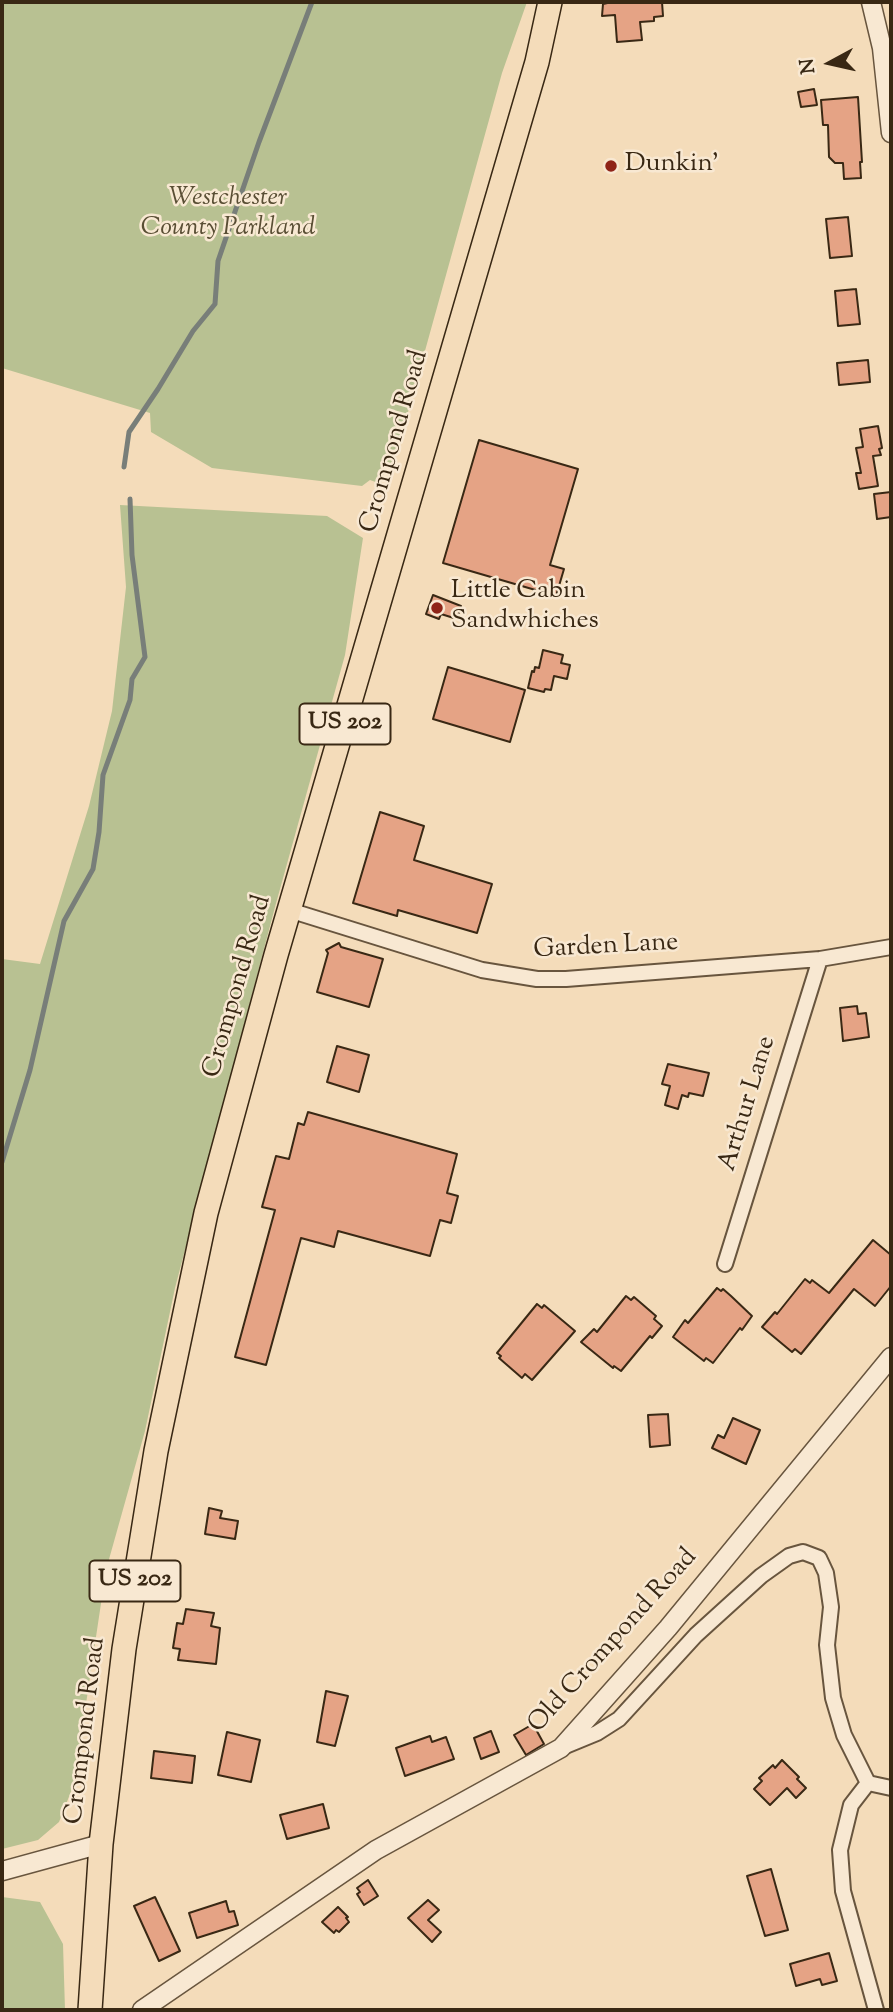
<!DOCTYPE html>
<style>
body{margin:0}
#map{position:relative;width:893px;height:2012px;overflow:hidden;background:#f4dcba;font-family:"Sorts Mill Goudy",serif}
canvas{display:block}
.frame{position:absolute;inset:0;border:4px solid #392814;pointer-events:none}
.north{position:absolute;left:795px;top:28px;width:70px;height:70px;-webkit-text-stroke:5px #f8e8d2;paint-order:stroke;rotate:262deg;font-size:19px;font-weight:700;line-height:28px;text-align:center;color:#392814}
.north::after{content:'';display:block;margin:auto;width:24px;height:32px;background:#392814;clip-path:polygon(50% 0,100% 100%,50% 72%,0 100%)}
</style>
<div id="map">
<canvas width="893" height="2012"></canvas>
<div class="frame"></div>
<div class="north">N</div>
</div>
<script>
const ctx = document.querySelector('canvas').getContext('2d');
ctx.lineJoin = 'round';
function fill(path, color) {
  ctx.fillStyle = color;
  ctx.fill(path, 'evenodd');
}
function shape(rows) {
  const path = new Path2D();
  for (const r of rows) {
    path.moveTo(r[0], r[1]);
    for (let i = 2; i < r.length; i += 2) path.lineTo(r[i], r[i + 1]);
  }
  return path;
}
function trace(path, color, width, dash) {
  ctx.strokeStyle = color;
  ctx.lineWidth = width;
  ctx.lineCap = dash ? 'butt' : 'round';
  ctx.setLineDash(dash || []);
  ctx.stroke(path);
}
function drawText(font, color, halo, rows, align = 'center') {
  ctx.font = font + ' "Sorts Mill Goudy",serif';
  ctx.lineWidth = 5;
  ctx.setLineDash([]);
  ctx.textBaseline = 'middle';
  ctx.strokeStyle = halo;
  ctx.fillStyle = color;
  for (const [text, x, y, turn = 0] of rows) {
    ctx.save();
    ctx.translate(x, y);
    ctx.rotate((+turn || 0) * Math.PI / 180);
    ctx.textAlign = isNaN(turn) ? turn : align;
    if (halo) ctx.strokeText(text, 0, 0);
    ctx.fillText(text, 0, 0);
    ctx.restore();
  }
}
const green = shape([
 [2,2,527,2,502,73,395,459,386,467,381,484,370,480,362,486,212,468,151,432,150,413,2,368],
 [120,505,327,516,363,538,345,655,275,907,175,1288,145,1431,106,1570,74,1784,59,1822,38,1840,2,1849,2,959,40,964,89,806,112,711,126,587],
 [2,1897,40,1902,63,1944,65,2010,2,2010]
]);
const stream = shape([
 [124,467,129,432,158,389,193,331,215,304,218,261,259,142,312,2],
 [2,1162,30,1070,64,921,93,869,99,832,103,775,130,700,132,679,145,657,132,555,130,499]
]);
const building = shape([
 [612,2,662,2,663,16,654,17,654,21,640,22,642,40,617,42,615,15,602,16,603,4,612,2],
 [814,89,817,105,801,107,798,92,814,89],
 [858,97,862,162,860,162,861,178,844,179,843,163,835,163,829,157,828,125,823,125,821,100,858,97],
 [848,217,852,256,830,258,826,219,848,217],
 [856,289,860,324,838,326,835,291,856,289],
 [868,360,870,382,839,385,837,363,868,360],
 [878,426,882,448,879,449,881,455,873,456,878,486,859,489,856,473,861,473,856,448,863,447,860,429,878,426],
 [479,440,578,469,550,565,564,569,556,596,443,563,479,440],
 [891,492,891,517,877,519,874,494,891,492],
 [433,595,461,606,457,619,441,614,439,619,426,614,433,595],
 [543,650,563,655,561,663,570,665,567,679,554,676,551,690,545,689,544,692,528,688,532,671,534,672,535,667,539,668,543,650],
 [448,667,525,690,510,742,433,719,448,667],
 [380,812,424,826,414,860,492,884,477,933,398,910,397,916,353,903,380,812],
 [339,943,341,947,383,959,369,1007,317,992,328,953,326,950,339,943],
 [857,1006,858,1014,866,1013,869,1037,843,1041,840,1008,857,1006],
 [337,1046,369,1055,359,1092,327,1082,337,1046],
 [668,1064,709,1073,703,1096,689,1093,688,1097,682,1095,678,1109,665,1105,670,1086,662,1084,668,1064],
 [308,1112,457,1154,447,1193,458,1196,451,1223,440,1220,430,1256,338,1231,334,1247,301,1238,266,1365,235,1357,275,1210,262,1207,276,1156,289,1159,298,1123,304,1125,308,1112],
 [873,1240,891,1255,891,1286,875,1306,854,1289,801,1354,795,1349,792,1352,762,1327,775,1312,777,1314,805,1279,810,1283,812,1280,829,1293,873,1240],
 [717,1288,721,1291,723,1289,731,1296,752,1316,742,1330,740,1328,713,1363,706,1358,704,1361,673,1337,685,1320,688,1323,717,1288],
 [626,1296,631,1300,634,1297,656,1316,654,1319,662,1326,652,1338,650,1336,621,1371,614,1366,613,1368,581,1342,594,1329,597,1332,626,1296],
 [537,1304,542,1308,544,1305,575,1331,532,1380,525,1374,522,1378,499,1358,501,1356,497,1353,537,1304],
 [668,1414,670,1445,650,1447,648,1415,668,1414],
 [733,1418,760,1430,746,1464,712,1448,718,1435,724,1438,733,1418],
 [209,1508,222,1511,220,1518,238,1521,235,1539,205,1534,209,1508],
 [186,1609,214,1613,211,1626,220,1628,216,1664,178,1660,180,1649,173,1648,177,1623,183,1624,186,1609],
 [326,1691,348,1696,335,1746,317,1742,326,1691],
 [533,1724,544,1744,526,1755,514,1735,533,1724],
 [491,1731,499,1752,481,1759,474,1738,491,1731],
 [227,1732,260,1740,251,1782,218,1775,227,1732],
 [430,1736,432,1742,446,1737,454,1759,405,1776,396,1748,430,1736],
 [154,1751,195,1756,192,1783,151,1778,154,1751],
 [782,1760,799,1777,797,1779,806,1788,796,1798,787,1788,770,1805,754,1789,762,1781,759,1778,773,1765,775,1768,782,1760],
 [323,1804,329,1828,287,1839,280,1815,323,1804],
 [771,1869,788,1930,765,1936,747,1876,771,1869],
 [368,1880,378,1896,364,1905,357,1894,360,1892,357,1888,368,1880],
 [155,1897,180,1951,159,1961,134,1906,155,1897],
 [428,1900,439,1910,428,1920,441,1932,432,1942,408,1918,428,1900],
 [226,1901,229,1912,234,1911,238,1925,197,1938,189,1913,226,1901],
 [338,1907,348,1917,346,1918,349,1922,339,1932,336,1930,334,1933,322,1922,338,1907],
 [829,1953,837,1981,822,1985,820,1979,796,1986,790,1964,829,1953]
]);
const minor = shape([
 [289,910,482,970,537,979,566,979,820,959,891,947],
 [725,1264,820,959],
 [563,1747,597,1733,619,1719,696,1635,761,1576,789,1556,803,1552,819,1558,826,1573,831,1607,827,1645,833,1698,844,1735,868,1783],
 [868,1783,851,1805,840,1850,843,1891,876,2010],
 [868,1783,891,1788]
]);
const tertiary = shape([
 [871,2,882,48,891,133],
 [2,1871,101,1844],
 [142,2010,376,1850,561,1748,668,1628,891,1357]
]);
const trunk = shape([
 [90,2010,101,1844,124,1649,156,1451,206,1213,276,955,537,62,550,2]
]);
const markers = [
 [611,166,7,"#8f2418"],
 [437,608,7,"#8f2418"]
];
const shields = [
 [345,724,91],
 [135,1581,91]
];
const shieldNames = [
 ["US 202",345,724],
 ["US 202",135,1581]
];
const poiNames = [
 ["Dunkin'",625,166],
 ["Little Cabin",451,593],
 ["Sandwhiches",451,623]
];
const parkNames = [
 ["Westchester",228,200],
 ["County Parkland",228,230]
];
const streetNames = [
 ["Crompond Road",396,442,-74],
 ["Garden Lane",606,948,-3],
 ["Crompond Road",239,987,-74],
 ["Arthur Lane",749,1104,-73],
 ["Old Crompond Road",614,1642,-48],
 ["Crompond Road",87,1731,-83]
];
fill(green, '#b8c192');
trace(stream, '#787e79', 5);
fill(building, '#e5a385');
trace(building, '#392814', 2);
trace(minor, '#68553e', 18);
trace(tertiary, '#68553e', 21);
trace(trunk, '#392814', 26);
trace(minor, '#f8e8d2', 14);
trace(tertiary, '#f8e8d2', 18);
trace(trunk, '#f4dcba', 23);
for (const [x, y, r, color] of markers) {
  const dot = new Path2D();
  dot.arc(x, y, r, 0, 2 * Math.PI);
  ctx.fillStyle = color;
  ctx.fill(dot);
  trace(dot, '#f8e8d2', 2.5);
}
for (const [x, y, w] of shields) {
  const box = new Path2D();
  box.roundRect(x - w / 2, y - 20.5, w, 41, 5);
  ctx.fillStyle = '#f8e8d2';
  ctx.fill(box);
  trace(box, '#392814', 2);
}
drawText('bold 24px', '#392814', null, shieldNames);
drawText('26px', '#392814', '#f8e8d2', poiNames, 'left');
drawText('italic 26px', '#594e34', '#f8e8d2', parkNames);
drawText('26px', '#392814', '#f8e8d2', streetNames);
</script>
